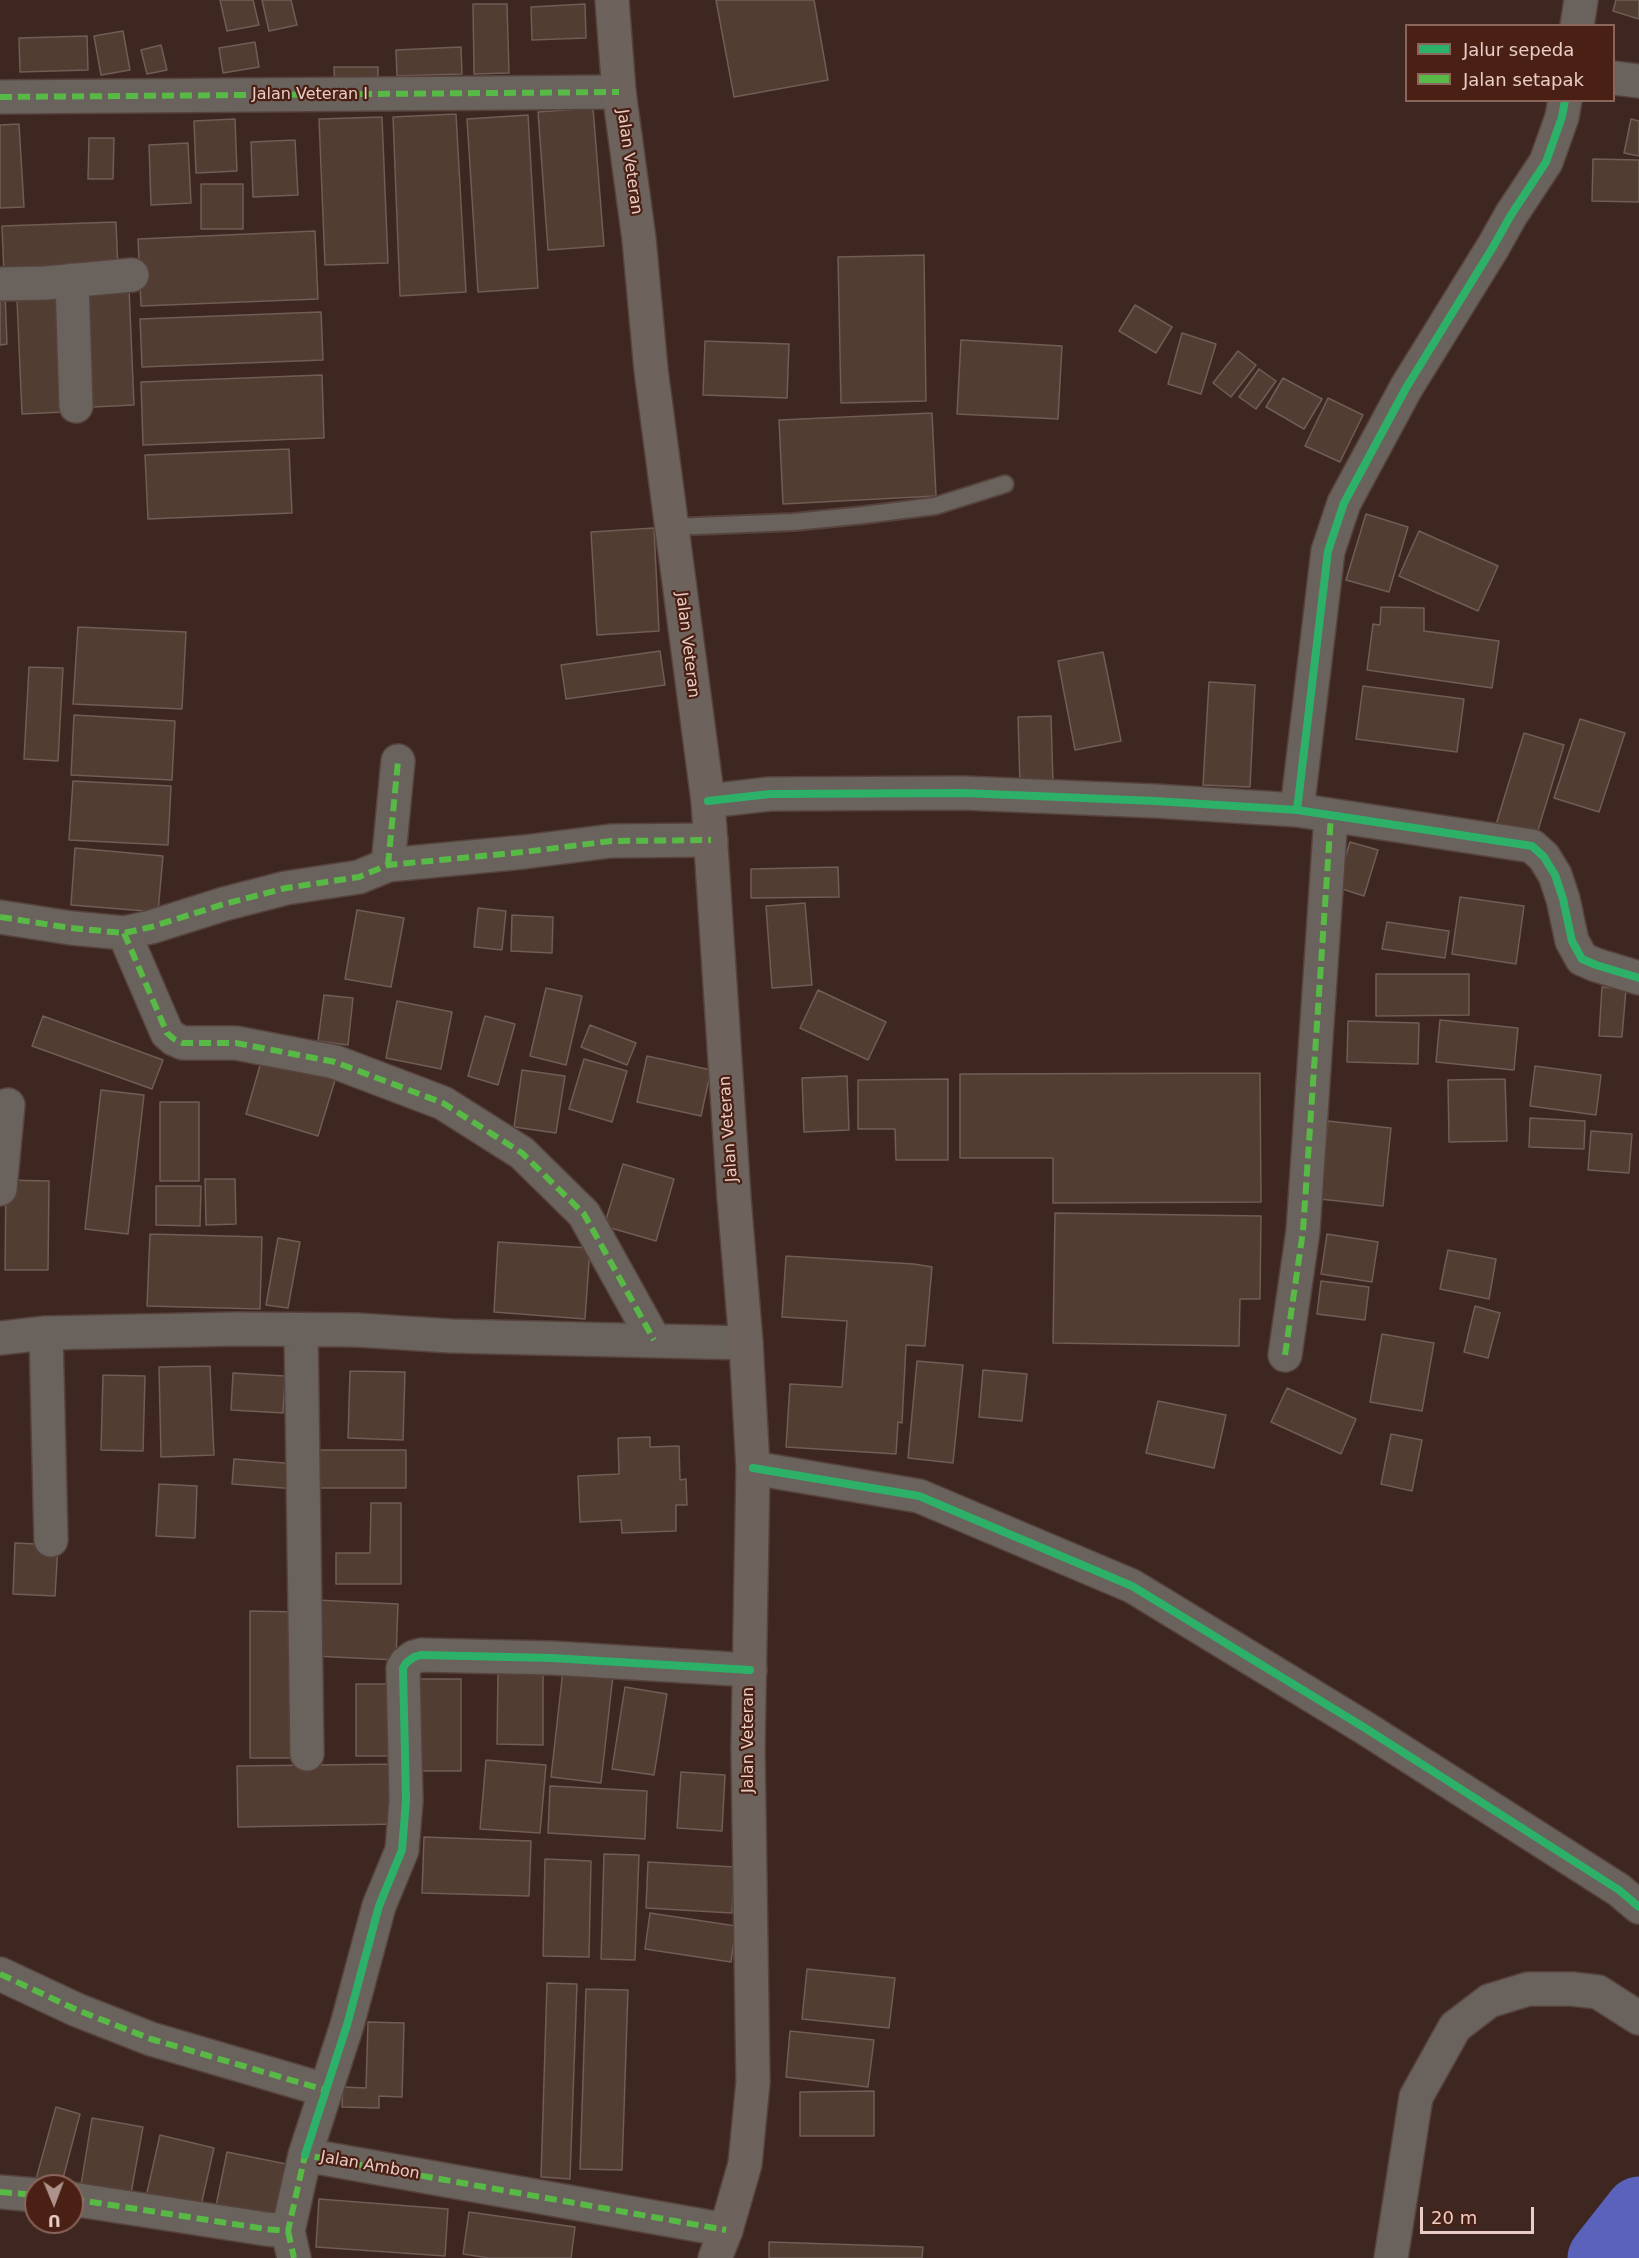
<!DOCTYPE html>
<style>
body{margin:0}
#map{position:relative;width:1639px;height:2258px;overflow:hidden;background:#3e2721;font-family:"DejaVu Sans",sans-serif}
canvas{display:block}
.legend{position:absolute;left:1405px;top:24px;width:210px;height:78px;box-sizing:border-box;background:#4a2015;border:2px solid #8a655b;margin:0;padding:8px 10px;list-style:none;font-size:18px;color:#e9cdc5}
.legend li{display:flex;align-items:center;gap:12px;height:30px}
.legend b{width:30px;border:2px solid #8a655b}
.north{position:absolute;left:24px;top:2174px;width:60px;height:60px;box-sizing:border-box;background:#4a2015;border:2px solid #8a655b;border-radius:50%;rotate:179deg;font-size:16px;font-weight:700;line-height:24px;text-align:center;color:#e9cdc5}
.north::after{content:'';display:block;margin:auto;width:21px;height:27px;background:#ad938c;clip-path:polygon(50% 0,100% 100%,50% 72%,0 100%)}
.scale{position:absolute;left:1420px;top:2207px;width:114px;height:27px;box-sizing:border-box;border:3px solid #e9cdc5;border-top:0;padding-left:8px;font-size:18px;line-height:21px;white-space:nowrap;color:#e9cdc5;-webkit-text-stroke:4px #4a2015;paint-order:stroke}
</style>
<div id="map">
<canvas width="1639" height="2258"></canvas>
<ul class="legend">
<li><b style="height:8px;background:#2db169"></b>Jalur sepeda</li>
<li><b style="height:8px;background:#58b947"></b>Jalan setapak</li>
</ul>
<div class="north">U</div>
<div class="scale">20 m</div>
</div>
<script>
const ctx = document.querySelector('canvas').getContext('2d');
ctx.lineJoin = 'round';
function shape(rows) {
  const path = new Path2D();
  for (const r of rows) {
    path.moveTo(r[0], r[1]);
    for (let i = 2; i < r.length; i += 2) path.lineTo(r[i], r[i + 1]);
  }
  return path;
}
function trace(path, color, width, dash) {
  ctx.strokeStyle = color;
  ctx.lineWidth = width;
  ctx.lineCap = dash ? 'butt' : 'round';
  ctx.setLineDash(dash || []);
  ctx.stroke(path);
}
function fill(path, color) {
  ctx.fillStyle = color;
  ctx.fill(path, 'evenodd');
}
function drawText(font, color, halo, rows, align = 'center') {
  ctx.font = font + ' "DejaVu Sans",sans-serif';
  ctx.lineWidth = 4.5;
  ctx.setLineDash([]);
  ctx.textBaseline = 'middle';
  ctx.strokeStyle = halo;
  ctx.fillStyle = color;
  for (const [text, x, y, turn = 0] of rows) {
    ctx.save();
    ctx.translate(x, y);
    ctx.rotate((+turn || 0) * Math.PI / 180);
    ctx.textAlign = isNaN(turn) ? turn : align;
    if (halo) ctx.strokeText(text, 0, 0);
    ctx.fillText(text, 0, 0);
    ctx.restore();
  }
}
const river = shape([
 [1602,2258,1639,2211]
]);
const building = shape([
 [220,0,253,0,259,25,227,31,220,0],
 [262,0,291,0,297,25,269,31,262,0],
 [716,0,814,0,828,80,734,97,716,0],
 [1616,0,1639,0,1639,19,1613,11,1616,0],
 [473,4,507,4,509,73,474,74,473,4],
 [585,4,586,38,532,40,531,7,585,4],
 [123,31,130,70,101,75,94,36,123,31],
 [87,36,88,70,20,72,19,38,87,36],
 [255,42,259,67,223,73,219,48,255,42],
 [161,45,167,70,147,74,141,50,161,45],
 [461,47,462,74,397,76,396,50,461,47],
 [334,67,378,67,378,92,335,92,334,67],
 [593,108,604,246,548,250,538,112,593,108],
 [456,114,466,292,400,296,393,117,456,114],
 [528,115,538,288,478,292,467,119,528,115],
 [382,117,388,263,325,265,319,119,382,117],
 [235,119,237,171,196,173,194,121,235,119],
 [1631,119,1639,121,1639,156,1624,153,1631,119],
 [19,124,24,207,0,208,0,125,19,124],
 [89,138,114,138,113,179,88,179,89,138],
 [295,140,298,195,253,197,251,142,295,140],
 [188,143,191,203,151,205,149,145,188,143],
 [1593,159,1639,160,1639,202,1592,201,1593,159],
 [201,184,243,184,243,229,201,229,201,184],
 [116,222,118,270,4,275,2,226,116,222],
 [315,231,318,299,141,306,138,239,315,231],
 [924,255,926,401,841,403,838,257,924,255],
 [129,288,134,405,93,407,88,290,129,288],
 [0,292,5,292,7,344,0,345,0,292],
 [60,299,64,412,22,414,17,300,60,299],
 [1135,305,1172,327,1156,353,1119,331,1135,305],
 [321,312,323,360,142,367,140,319,321,312],
 [1182,333,1216,344,1201,394,1168,384,1182,333],
 [961,340,1062,346,1058,419,957,414,961,340],
 [705,341,789,344,787,398,703,395,705,341],
 [1238,351,1256,365,1231,397,1213,383,1238,351],
 [1259,369,1276,381,1256,409,1239,397,1259,369],
 [322,375,324,438,143,445,141,382,322,375],
 [1283,378,1322,399,1304,429,1266,407,1283,378],
 [1328,398,1363,415,1340,462,1305,446,1328,398],
 [932,413,936,496,783,504,779,420,932,413],
 [289,449,292,513,148,519,145,455,289,449],
 [1366,514,1408,527,1389,592,1346,580,1366,514],
 [654,528,659,631,597,635,591,532,654,528],
 [1419,531,1498,566,1478,611,1399,576,1419,531],
 [1381,607,1424,608,1424,631,1499,641,1492,688,1367,670,1373,624,1380,625,1381,607],
 [78,627,186,632,182,709,73,704,78,627],
 [660,651,665,685,566,699,561,665,660,651],
 [1103,652,1121,741,1075,750,1058,661,1103,652],
 [29,667,63,668,58,761,24,759,29,667],
 [1209,682,1255,685,1250,787,1203,785,1209,682],
 [1363,686,1464,699,1457,752,1356,739,1363,686],
 [74,715,175,721,172,780,71,775,74,715],
 [1051,716,1053,783,1020,785,1018,717,1051,716],
 [1580,719,1625,733,1599,812,1554,798,1580,719],
 [1524,733,1564,745,1535,840,1495,828,1524,733],
 [73,781,171,786,168,845,69,840,73,781],
 [1350,842,1378,850,1364,896,1336,887,1350,842],
 [75,848,163,856,158,912,71,905,75,848],
 [838,867,839,897,751,898,751,869,838,867],
 [1460,897,1524,906,1516,964,1452,954,1460,897],
 [805,903,812,985,772,988,766,906,805,903],
 [478,908,506,911,502,950,474,947,478,908],
 [357,910,404,918,391,987,345,979,357,910],
 [512,915,553,917,552,953,511,951,512,915],
 [1387,922,1449,931,1445,958,1382,949,1387,922],
 [1376,974,1469,974,1469,1015,1376,1016,1376,974],
 [1602,987,1626,989,1622,1037,1599,1036,1602,987],
 [546,988,582,996,566,1065,530,1056,546,988],
 [818,990,886,1022,868,1060,800,1028,818,990],
 [324,995,353,998,348,1045,318,1041,324,995],
 [397,1001,452,1012,441,1069,386,1058,397,1001],
 [43,1016,163,1060,152,1089,32,1046,43,1016],
 [485,1016,515,1024,498,1085,468,1076,485,1016],
 [1440,1020,1518,1028,1514,1070,1436,1062,1440,1020],
 [1348,1021,1419,1023,1418,1064,1347,1062,1348,1021],
 [590,1025,636,1043,627,1065,581,1047,590,1025],
 [263,1055,336,1077,318,1136,246,1114,263,1055],
 [647,1056,711,1070,701,1116,637,1102,647,1056],
 [584,1059,627,1071,612,1122,569,1109,584,1059],
 [1535,1066,1601,1075,1596,1115,1530,1106,1535,1066],
 [522,1070,565,1076,556,1133,514,1127,522,1070],
 [1260,1073,1261,1202,1053,1203,1053,1158,960,1158,960,1074,1260,1073],
 [847,1076,849,1130,804,1132,802,1078,847,1076],
 [948,1079,948,1160,896,1160,895,1129,858,1129,858,1080,948,1079],
 [1505,1079,1507,1141,1449,1142,1448,1080,1505,1079],
 [101,1090,144,1095,128,1234,85,1229,101,1090],
 [160,1102,199,1102,199,1181,160,1181,160,1102],
 [1530,1118,1585,1121,1584,1149,1529,1147,1530,1118],
 [1328,1121,1391,1128,1383,1206,1320,1199,1328,1121],
 [1591,1131,1632,1134,1629,1173,1588,1170,1591,1131],
 [623,1164,674,1179,656,1241,604,1226,623,1164],
 [205,1179,235,1179,236,1224,206,1225,205,1179],
 [6,1180,49,1181,48,1270,5,1270,6,1180],
 [156,1186,201,1186,200,1226,156,1225,156,1186],
 [1055,1213,1261,1216,1260,1299,1240,1299,1239,1346,1053,1343,1055,1213],
 [150,1234,262,1237,260,1309,147,1306,150,1234],
 [1327,1234,1378,1242,1372,1282,1321,1274,1327,1234],
 [278,1238,300,1242,288,1308,266,1305,278,1238],
 [498,1242,590,1248,585,1319,494,1312,498,1242],
 [1448,1250,1496,1259,1489,1299,1440,1289,1448,1250],
 [786,1256,914,1264,932,1267,925,1346,906,1345,902,1423,898,1422,896,1454,786,1447,790,1384,842,1387,847,1321,782,1317,786,1256],
 [1321,1281,1369,1287,1365,1320,1317,1314,1321,1281],
 [1475,1306,1500,1313,1488,1358,1464,1352,1475,1306],
 [1382,1334,1434,1343,1422,1411,1370,1402,1382,1334],
 [917,1361,963,1365,953,1463,908,1458,917,1361],
 [210,1366,214,1455,161,1457,159,1367,210,1366],
 [983,1370,1027,1374,1022,1421,979,1417,983,1370],
 [350,1371,405,1372,403,1440,348,1438,350,1371],
 [233,1373,285,1376,283,1413,231,1410,233,1373],
 [103,1375,145,1376,143,1451,101,1450,103,1375],
 [1287,1388,1356,1419,1341,1454,1271,1422,1287,1388],
 [1158,1401,1226,1415,1214,1468,1146,1453,1158,1401],
 [1391,1434,1422,1440,1412,1491,1381,1484,1391,1434],
 [650,1437,650,1447,679,1446,680,1480,686,1479,687,1505,676,1505,676,1531,622,1533,621,1520,580,1522,578,1476,619,1474,618,1438,650,1437],
 [314,1450,406,1450,406,1488,314,1488,314,1450],
 [234,1459,297,1464,296,1489,232,1484,234,1459],
 [159,1484,197,1486,195,1538,156,1536,159,1484],
 [371,1503,401,1503,401,1584,336,1584,336,1553,370,1553,371,1503],
 [15,1543,58,1545,55,1596,13,1594,15,1543],
 [316,1600,398,1604,396,1660,313,1656,316,1600],
 [250,1611,302,1612,302,1758,250,1758,250,1611],
 [563,1670,613,1675,601,1783,551,1777,563,1670],
 [498,1672,543,1673,543,1745,497,1744,498,1672],
 [415,1679,461,1679,461,1771,415,1771,415,1679],
 [356,1684,397,1684,396,1756,356,1756,356,1684],
 [625,1687,667,1694,654,1775,612,1769,625,1687],
 [486,1760,546,1765,540,1833,480,1829,486,1760],
 [396,1764,397,1824,238,1827,237,1766,396,1764],
 [681,1772,725,1775,722,1831,677,1828,681,1772],
 [550,1786,647,1791,645,1839,548,1833,550,1786],
 [424,1837,531,1841,529,1896,422,1893,424,1837],
 [604,1854,639,1855,635,1960,601,1959,604,1854],
 [545,1859,591,1861,589,1957,543,1956,545,1859],
 [648,1862,735,1867,732,1913,646,1908,648,1862],
 [650,1913,736,1926,731,1962,645,1949,650,1913],
 [807,1969,895,1978,889,2028,802,2019,807,1969],
 [547,1983,577,1984,570,2179,541,2177,547,1983],
 [586,1989,628,1990,622,2170,580,2169,586,1989],
 [368,2022,404,2023,402,2097,379,2096,379,2108,342,2107,343,2087,366,2088,368,2022],
 [790,2031,874,2040,868,2087,786,2077,790,2031],
 [874,2091,874,2136,800,2136,800,2092,874,2091],
 [56,2107,80,2114,61,2186,36,2179,56,2107],
 [92,2118,143,2127,131,2193,81,2185,92,2118],
 [160,2135,214,2148,200,2210,146,2197,160,2135],
 [227,2152,291,2165,279,2223,215,2211,227,2152],
 [319,2199,448,2209,445,2256,316,2247,319,2199],
 [469,2212,575,2227,571,2258,489,2258,463,2254,469,2212],
 [769,2242,923,2247,922,2258,769,2258,769,2242]
]);
const service = shape([
 [672,527,794,522,864,515,935,506,1005,484]
]);
const minor = shape([
 [1577,26,1581,0],
 [1614,78,1639,81],
 [0,97,619,92],
 [72,280,76,406],
 [0,284,46,283,132,275],
 [708,801,770,794,963,793,1155,801,1297,810,1532,846,1544,857,1555,875,1563,899,1572,941,1582,959,1596,965,1639,978],
 [1297,810,1328,551,1344,503,1406,388,1493,247,1511,215,1546,162,1562,117,1565,100],
 [388,865,398,761],
 [0,917,71,928,124,933,151,927,224,904,286,888,359,877,388,865,524,852,611,841,711,840],
 [124,933,167,1033,174,1039,183,1043,236,1043,335,1062,443,1103,522,1153,584,1214,654,1340],
 [0,1189,8,1105],
 [301,1330,307,1754],
 [46,1333,51,1540],
 [0,1338,46,1333,238,1329,357,1330,451,1336,746,1343],
 [1285,1355,1303,1231,1331,816],
 [753,1468,919,1496,1132,1586,1365,1728,1619,1890,1639,1907],
 [0,1974,77,2010,151,2039,325,2090],
 [305,2155,347,2025,379,1906,402,1850,406,1801,403,1668,406,1663,414,1657,421,1655,552,1658,750,1670],
 [0,2192,36,2195],
 [72,2199,266,2229,288,2231,305,2155,726,2230],
 [288,2231,294,2258],
 [1391,2258,1416,2097,1455,2027,1489,2001,1528,1989,1572,1989,1598,1992,1639,2018]
]);
const secondary = shape([
 [612,0,619,92,639,239,651,370,708,801,734,1198,746,1343,753,1468,748,1749,753,2082,745,2164,726,2230,715,2258]
]);
const quiet = shape([
 [0,97,619,92],
 [388,865,398,761],
 [0,917,71,928,124,933,151,927,224,904,286,888,359,877,388,865,524,852,611,841,711,840],
 [124,933,167,1033,174,1039,183,1043,236,1043,335,1062,443,1103,522,1153,584,1214,654,1340],
 [1285,1355,1303,1231,1331,816],
 [0,1974,77,2010,151,2039,325,2090],
 [0,2192,36,2195],
 [72,2199,266,2229,288,2231,305,2155,726,2230],
 [288,2231,294,2258]
]);
const cycleway = shape([
 [708,801,770,794,963,793,1155,801,1297,810,1532,846,1544,857,1555,875,1563,899,1572,941,1582,959,1596,965,1639,978],
 [1297,810,1328,551,1344,503,1406,388,1493,247,1511,215,1546,162,1562,117,1565,100],
 [753,1468,919,1496,1132,1586,1365,1728,1619,1890,1639,1907],
 [305,2155,347,2025,379,1906,402,1850,406,1801,403,1668,406,1663,414,1657,421,1655,552,1658,750,1670]
]);
const streetNames = [
 ["Jalan Veteran I",310,95],
 ["Jalan Veteran",629,162,82],
 ["Jalan Veteran",687,645,83],
 ["Jalan Veteran",729,1129,-94],
 ["Jalan Veteran",749,1740,-90],
 ["Jalan Ambon",370,2166,10]
];
trace(river, '#5b62bc', 69);
fill(building, '#523d32');
trace(building, '#705d55', 1.5);
trace(service, '#57433e', 20);
trace(minor, '#57433e', 36);
trace(secondary, '#57433e', 36);
trace(service, '#6a625c', 16);
trace(minor, '#6a625c', 33);
trace(secondary, '#6e635c', 33);
trace(quiet, '#58b947', 6, [12, 6]);
trace(cycleway, '#2db169', 8);
drawText('16px', '#e9cdc5', '#4a2015', streetNames);
</script>
